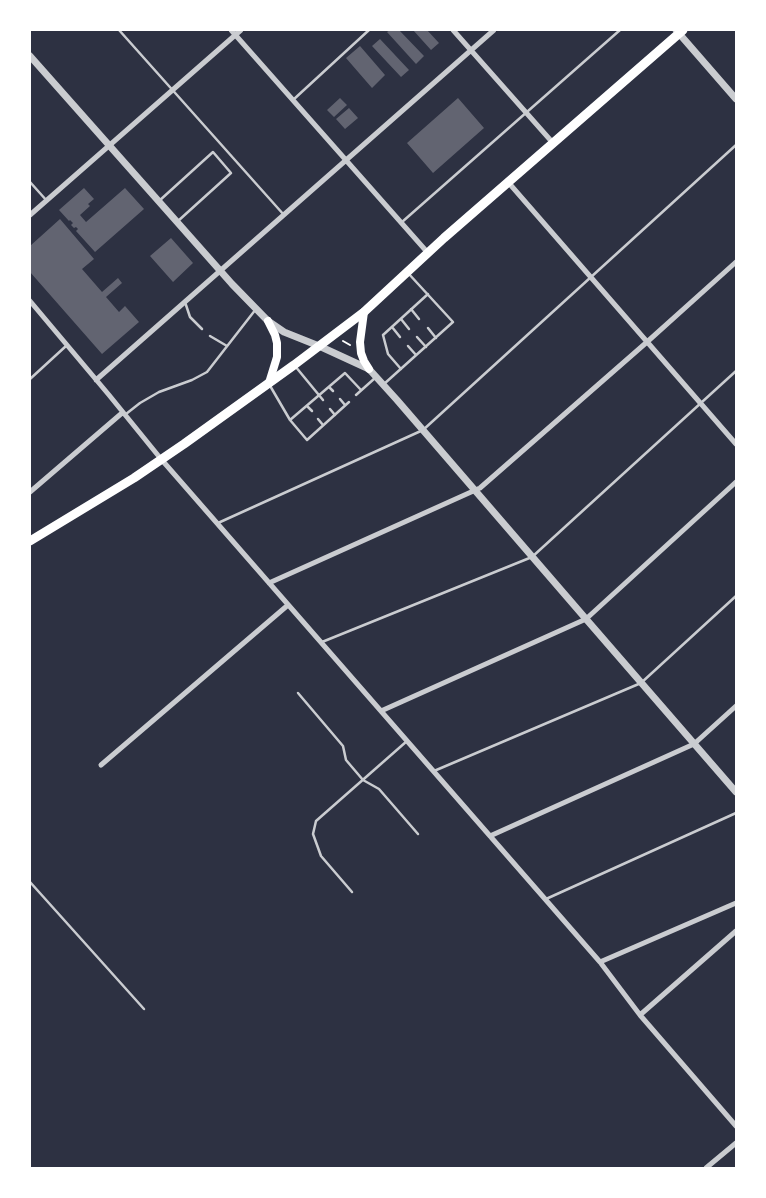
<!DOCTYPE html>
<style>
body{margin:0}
#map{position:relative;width:766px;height:1198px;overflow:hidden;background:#2d3142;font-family:Inter,sans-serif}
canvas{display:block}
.frame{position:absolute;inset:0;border:31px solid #fff;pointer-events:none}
</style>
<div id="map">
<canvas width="766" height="1198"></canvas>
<div class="frame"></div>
</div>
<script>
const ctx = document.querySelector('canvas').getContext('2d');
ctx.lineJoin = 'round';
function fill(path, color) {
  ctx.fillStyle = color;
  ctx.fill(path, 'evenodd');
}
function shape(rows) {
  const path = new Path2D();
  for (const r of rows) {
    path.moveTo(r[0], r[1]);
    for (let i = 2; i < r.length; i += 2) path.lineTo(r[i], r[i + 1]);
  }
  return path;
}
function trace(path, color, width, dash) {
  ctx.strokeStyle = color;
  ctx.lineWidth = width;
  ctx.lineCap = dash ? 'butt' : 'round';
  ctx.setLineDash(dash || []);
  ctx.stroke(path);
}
const building = shape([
 [390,30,399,30,424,56,416,64,387,32],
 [413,30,427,30,439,43,431,50],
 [380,39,409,70,401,77,372,46],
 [360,46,385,75,372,88,346,58],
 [340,98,347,105,334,117,327,110],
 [458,98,484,128,433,173,407,143],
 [349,108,358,118,345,129,336,119],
 [84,188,94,199,88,204,90,206,80,215,86,222,125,188,144,209,95,252,76,231,78,229,76,227,74,228,71,225,73,223,70,220,69,221,59,210],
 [60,219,94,259,82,269,102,292,118,278,122,283,106,297,119,312,125,306,139,322,102,354,30,272,30,246],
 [171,238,193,263,173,282,150,256]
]);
const path = shape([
 [343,341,350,345]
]);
const service = shape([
 [119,30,284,215],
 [293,100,369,30],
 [30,182,47,201],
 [159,201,213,152,231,173,178,221],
 [402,222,620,30],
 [185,302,190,317,202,329],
 [411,309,419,319],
 [401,319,409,329],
 [392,327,400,337],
 [428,328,436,338],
 [210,336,227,346],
 [417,337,426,347],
 [408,346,416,355],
 [295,366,323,400],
 [401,369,388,354,383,335,428,294],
 [30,379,66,346],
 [269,384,290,420,307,440,349,402],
 [384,384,453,322,408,273],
 [329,387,333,391],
 [356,395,375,378],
 [340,399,345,405],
 [307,406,312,411],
 [330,409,335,415],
 [126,414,140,403,159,392,192,380,207,372,256,309],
 [318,419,323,425],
 [290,420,345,373,361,390],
 [218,523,423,430,736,145],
 [322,642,532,557,736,371],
 [298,693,343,746,346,760,363,780,379,789,418,834],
 [434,771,641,683,736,596],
 [30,882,144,1009],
 [352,892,321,856,313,834,316,821,407,741],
 [546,899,736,813]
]);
const minor = shape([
 [231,30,428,253],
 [453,30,553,143],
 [508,182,736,444],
 [30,215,241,30],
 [30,301,109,395,161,459,600,962,640,1015,736,1126],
 [96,380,494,30],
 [30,492,122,413],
 [269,583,480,488,647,342,736,262],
 [381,711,586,619,736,482],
 [101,765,288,605],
 [490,836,694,744,736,706],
 [600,962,736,903],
 [640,1015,736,931],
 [706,1168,736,1143]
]);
const tertiary = shape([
 [676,30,736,99],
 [30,56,232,284,268,321,284,332,319,346,369,369,397,400,586,619,736,792]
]);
const secondary = shape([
 [364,312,360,342,361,353,364,361,369,369],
 [268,321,275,335,277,343,277,357,269,383]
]);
const primary = shape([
 [30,541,134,478,184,444,294,365,364,312,444,238,683,30]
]);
fill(building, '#626471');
trace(path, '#fff', 2);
trace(service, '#caccd0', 2.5);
trace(minor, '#caccd0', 5);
trace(tertiary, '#caccd0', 7);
trace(secondary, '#fff', 8);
trace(primary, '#fff', 9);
</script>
